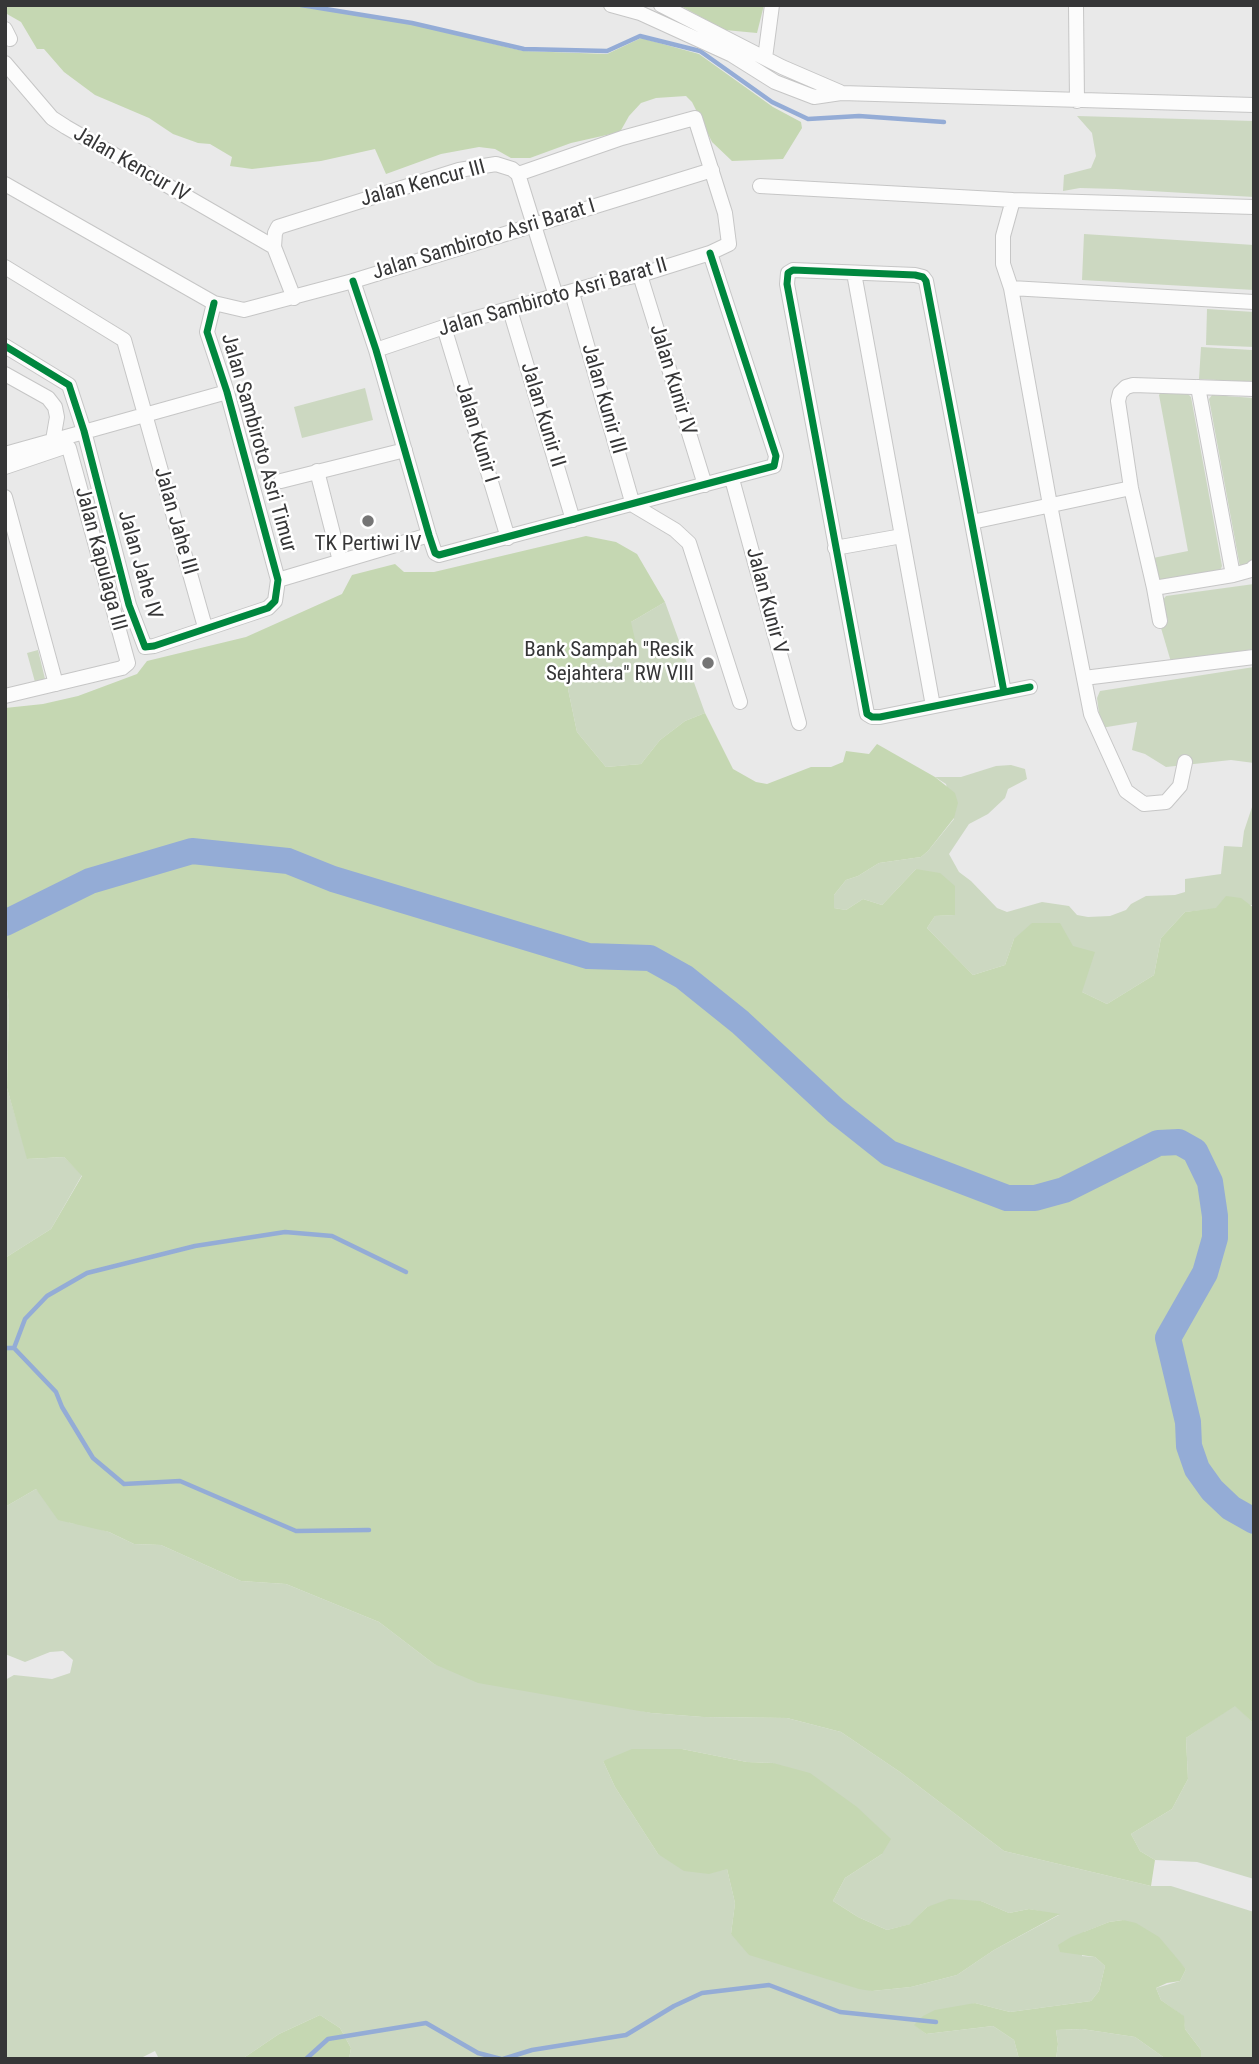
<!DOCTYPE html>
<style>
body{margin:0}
#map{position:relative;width:1259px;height:2064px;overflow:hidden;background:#e9e9e9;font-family:"Roboto Condensed",sans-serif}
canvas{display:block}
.frame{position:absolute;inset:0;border:7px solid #363637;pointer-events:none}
</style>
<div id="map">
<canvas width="1259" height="2064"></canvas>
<div class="frame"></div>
</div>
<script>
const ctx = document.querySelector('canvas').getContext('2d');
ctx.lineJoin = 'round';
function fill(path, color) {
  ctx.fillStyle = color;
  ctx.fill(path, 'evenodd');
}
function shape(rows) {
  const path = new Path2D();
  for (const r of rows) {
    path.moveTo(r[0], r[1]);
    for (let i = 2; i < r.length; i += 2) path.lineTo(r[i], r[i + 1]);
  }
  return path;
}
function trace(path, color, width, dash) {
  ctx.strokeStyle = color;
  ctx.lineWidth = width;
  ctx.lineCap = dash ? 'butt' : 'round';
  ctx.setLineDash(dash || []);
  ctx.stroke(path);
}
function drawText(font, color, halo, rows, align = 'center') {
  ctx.font = font + ' "Roboto Condensed",sans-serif';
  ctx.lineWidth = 5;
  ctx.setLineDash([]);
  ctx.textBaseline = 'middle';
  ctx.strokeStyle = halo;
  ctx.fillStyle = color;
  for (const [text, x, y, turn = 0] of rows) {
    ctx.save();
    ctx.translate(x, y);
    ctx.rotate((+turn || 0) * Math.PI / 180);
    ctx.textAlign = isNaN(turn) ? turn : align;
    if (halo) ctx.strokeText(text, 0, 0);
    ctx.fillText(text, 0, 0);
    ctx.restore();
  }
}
const green = shape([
 [1077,116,1254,121,1254,197,1116,189,1080,188,1063,191,1064,175,1091,168,1096,156,1092,133],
 [1084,234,1254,245,1254,290,1082,280],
 [1207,309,1254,312,1254,347,1206,345],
 [1201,347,1252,350,1252,382,1199,379],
 [365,388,373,420,302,438,294,407],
 [1161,392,1188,394,1191,397,1222,566,1220,571,1160,580,1157,577,1153,558,1188,551,1159,395],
 [1212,395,1254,398,1254,554,1251,563,1240,567,1209,399],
 [1254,584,1254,649,1171,662,1161,628,1168,621,1162,601,1166,596],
 [665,602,705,713,685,721,660,740,641,764,606,767,577,732,568,689,581,666,631,622],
 [38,650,45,679,35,682,27,653],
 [1254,667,1254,763,1231,760,1166,767,1145,754,1132,750,1137,722,1101,728,1097,698,1100,691],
 [1011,765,1025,769,1027,779,1008,789,1005,798,988,814,969,824,949,854,959,872,971,881,997,908,1007,912,1042,902,1069,906,1077,915,1088,917,1110,916,1126,910,1131,904,1146,896,1175,895,1185,892,1185,879,1221,874,1224,846,1242,847,1244,831,1254,801,1254,908,1252,905,1185,912,1161,938,1154,975,1107,1004,1082,992,1014,939,1005,965,973,975,927,928,935,916,954,915,916,869,882,905,863,899,846,910,834,908,834,895,846,880,858,876,879,863,921,857,928,851,954,819,946,784,935,777,961,777,996,766],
 [5,974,9,1005,7,1088,28,1159,64,1157,82,1175,51,1229,5,1258],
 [36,1489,70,1523,83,1524,109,1532,134,1544,161,1545,241,1581,286,1584,379,1622,434,1664,651,1713,703,1717,787,1718,841,1732,900,1772,1004,1851,1151,1886,1171,1886,1254,1912,1254,2059,1201,2059,1201,2050,1185,2029,1183,2016,1161,2000,1156,1988,1180,1981,1186,1969,1176,1959,1123,1920,1109,1922,1084,1932,1082,1956,1095,1957,1105,1966,1099,1991,1091,2001,1010,2012,975,2003,915,2025,926,2034,993,2026,1014,2040,1019,2059,349,2059,351,2048,340,2028,320,2015,279,2034,242,2059,159,2059,155,2051,139,2059,5,2059,5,1680,14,1675,52,1679,70,1673,73,1660,63,1651,50,1652,25,1662,5,1654,5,1507],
 [682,1749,747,1762,773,1763,882,1854,845,1878,833,1901,858,1917,887,1930,911,1924,927,1907,981,1901,1009,1913,1029,1909,1059,1915,994,1950,957,1975,911,1987,872,1991,731,1934,735,1903,727,1869,658,1854,615,1787,603,1761],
 [1235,1705,1254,1724,1254,1879,1197,1862,1155,1860,1140,1851,1131,1834,1172,1809,1188,1779,1186,1738],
 [1082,2029,1135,2037,1166,2059,1056,2059,1058,2044,1056,2030]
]);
const forest = shape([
 [5,5,292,5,411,24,523,51,607,54,641,38,699,54,773,107,801,122,802,128,783,159,732,161,712,142,692,102,686,96,656,98,641,103,629,116,620,132,571,143,530,158,511,158,495,149,479,147,441,154,386,174,375,149,321,161,252,169,230,166,232,157,210,144,198,143,173,134,149,118,95,95,64,72,44,49,37,49,21,22,7,14],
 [679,5,764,5,757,33,725,30],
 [586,536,616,542,637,554,665,602,631,622,636,644,581,666,568,689,577,732,606,767,641,764,660,740,685,721,705,713,733,769,756,782,767,784,811,767,831,767,843,762,846,751,869,754,877,744,935,777,955,793,958,803,954,818,928,851,921,857,879,863,858,876,846,880,834,895,834,908,846,910,863,899,882,905,916,869,940,873,955,886,955,915,935,916,927,928,973,975,1005,965,1014,939,1032,923,1060,923,1073,946,1095,952,1082,992,1107,1004,1154,975,1161,938,1185,912,1216,908,1226,896,1241,898,1254,908,1254,1724,1235,1706,1186,1738,1188,1779,1172,1809,1131,1834,1140,1851,1155,1860,1151,1886,1004,1851,900,1772,841,1732,787,1718,703,1717,651,1713,478,1683,434,1664,379,1622,286,1584,241,1581,161,1545,134,1544,109,1532,58,1520,36,1489,5,1507,5,1258,51,1229,82,1176,64,1157,27,1159,7,1088,9,1005,5,974,5,708,43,704,78,696,137,674,147,661,246,637,342,594,352,575,395,564,404,572,434,572],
 [632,1749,682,1749,747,1762,773,1763,810,1773,857,1807,891,1839,882,1854,845,1878,833,1901,858,1917,887,1930,910,1924,927,1907,949,1899,981,1901,1009,1913,1029,1909,1060,1914,994,1950,957,1975,911,1987,872,1991,859,1989,749,1955,731,1934,735,1903,727,1869,709,1874,684,1871,658,1854,615,1787,603,1761],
 [1123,1920,1136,1923,1159,1937,1186,1969,1180,1981,1167,1983,1156,1988,1161,2000,1184,2016,1185,2029,1201,2050,1201,2059,1166,2059,1135,2037,1082,2029,1056,2030,1058,2044,1056,2059,1019,2059,1014,2040,993,2026,926,2034,914,2025,923,2016,935,2010,975,2003,1010,2012,1091,2001,1099,1991,1105,1966,1095,1957,1060,1952,1058,1945,1071,1937,1109,1922],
 [320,2015,340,2028,351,2048,349,2059,242,2059,279,2034]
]);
const stream = shape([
 [301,5,412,23,524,49,607,51,640,36,700,51,772,102,808,119,859,116,944,122],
 [5,1348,14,1348,56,1392,62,1407,93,1458,124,1484,180,1481,296,1531,369,1530],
 [14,1348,25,1319,47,1296,87,1273,195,1246,285,1232,332,1236,406,1272],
 [306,2059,328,2039,426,2023,478,2053,501,2059],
 [503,2059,532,2050,626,2035,674,2006,702,1993,769,1985,840,2012,936,2022]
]);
const river = shape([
 [5,923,90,881,192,851,288,861,333,879,588,956,650,958,684,977,740,1022,836,1111,889,1153,1007,1198,1035,1198,1064,1190,1158,1143,1179,1142,1195,1151,1210,1182,1215,1216,1215,1238,1205,1273,1168,1338,1188,1422,1189,1446,1197,1469,1212,1490,1231,1508,1254,1521]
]);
const minor = shape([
 [611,5,640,13,732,55,775,82,814,97,841,93,1254,105],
 [661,5,782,67,840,92],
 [1076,5,1077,101],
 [5,29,10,39],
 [765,58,772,5],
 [5,63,52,118,66,127,274,247],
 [5,184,214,303,244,310,353,281,712,170],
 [760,186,1013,200,1254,207],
 [1013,200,1003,236,1003,264,1011,288,1050,505,1091,714,1126,791,1144,804,1166,802,1180,786,1185,762],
 [5,267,124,340,205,627],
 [854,273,933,706],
 [640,275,705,485],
 [353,281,376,350,429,535,435,553,439,555,774,466,776,456,710,253],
 [1011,288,1254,302],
 [572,293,633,505,675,530,689,543,740,702],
 [294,298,274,247,275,233,278,227,459,170,496,164,512,169,518,174,556,296],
 [510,310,573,520],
 [444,327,508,538],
 [5,346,69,385,84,431,129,605,145,647,154,646,268,608,275,601,278,580,227,392,207,332,214,303],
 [376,350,444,327,605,282,640,275,710,253,729,244,725,213,695,118,622,138,518,174],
 [5,374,48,398,55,407,57,417,53,440],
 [1198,387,1233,575],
 [1254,389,1133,385,1126,387,1120,393,1118,401,1131,488,1154,588,1233,575,1251,570,1254,567],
 [5,454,227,392],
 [5,467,67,446,69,448,128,663,122,668,5,696],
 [317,471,340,561],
 [732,479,799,723],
 [281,481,405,450],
 [5,497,56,684],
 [972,522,1131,488],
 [835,548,902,536],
 [278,580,429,535],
 [1154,588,1160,621],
 [1084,678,1254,657],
 [1004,692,926,281,923,277,915,275,793,270,788,273,787,284,867,714,872,717,880,717,1030,687]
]);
const cycleway = shape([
 [353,281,376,350,429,535,435,553,439,555,774,466,776,456,710,253],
 [5,346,69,385,84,431,129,605,145,647,154,646,268,608,275,601,278,580,227,392,207,332,214,303],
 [1004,692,926,281,923,277,915,275,793,270,788,273,787,284,867,714,872,717,880,717,1030,687]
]);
const markers = [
 [368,521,7,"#757575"],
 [708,663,7,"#757575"]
];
const streetNames = [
 ["Jalan Kencur IV",131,165,30],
 ["Jalan Kencur III",423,184,-15],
 ["Jalan Sambiroto Asri Barat I",484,240,-17],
 ["Jalan Sambiroto Asri Barat II",553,298,-16],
 ["Jalan Kunir IV",672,380,73],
 ["Jalan Kunir III",603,399,74],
 ["Jalan Kunir II",542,415,73],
 ["Jalan Kunir I",476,433,73],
 ["Jalan Sambiroto Asri Timur",258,443,74],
 ["Jalan Jahe III",175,521,74],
 ["Jalan Kapulaga III",100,559,75],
 ["Jalan Jahe IV",139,565,74],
 ["Jalan Kunir V",766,601,75]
];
const poiNames = [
 ["TK Pertiwi IV",368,545],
 ["Bank Sampah \"Resik",694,651,"right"],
 ["Sejahtera\" RW VIII",694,675,"right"]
];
fill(green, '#ccd8c1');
fill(forest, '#c5d7b2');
trace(stream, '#94acd6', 4.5);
trace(river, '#94acd6', 26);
trace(minor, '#c6c6c6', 16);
trace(minor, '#fcfcfc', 14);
trace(cycleway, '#00873e', 7);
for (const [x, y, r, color] of markers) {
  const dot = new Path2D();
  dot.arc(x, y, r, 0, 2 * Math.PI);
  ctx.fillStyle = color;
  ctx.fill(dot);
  trace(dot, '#fff', 2.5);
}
drawText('21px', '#363637', '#fff', streetNames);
drawText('21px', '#363637', '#fff', poiNames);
</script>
